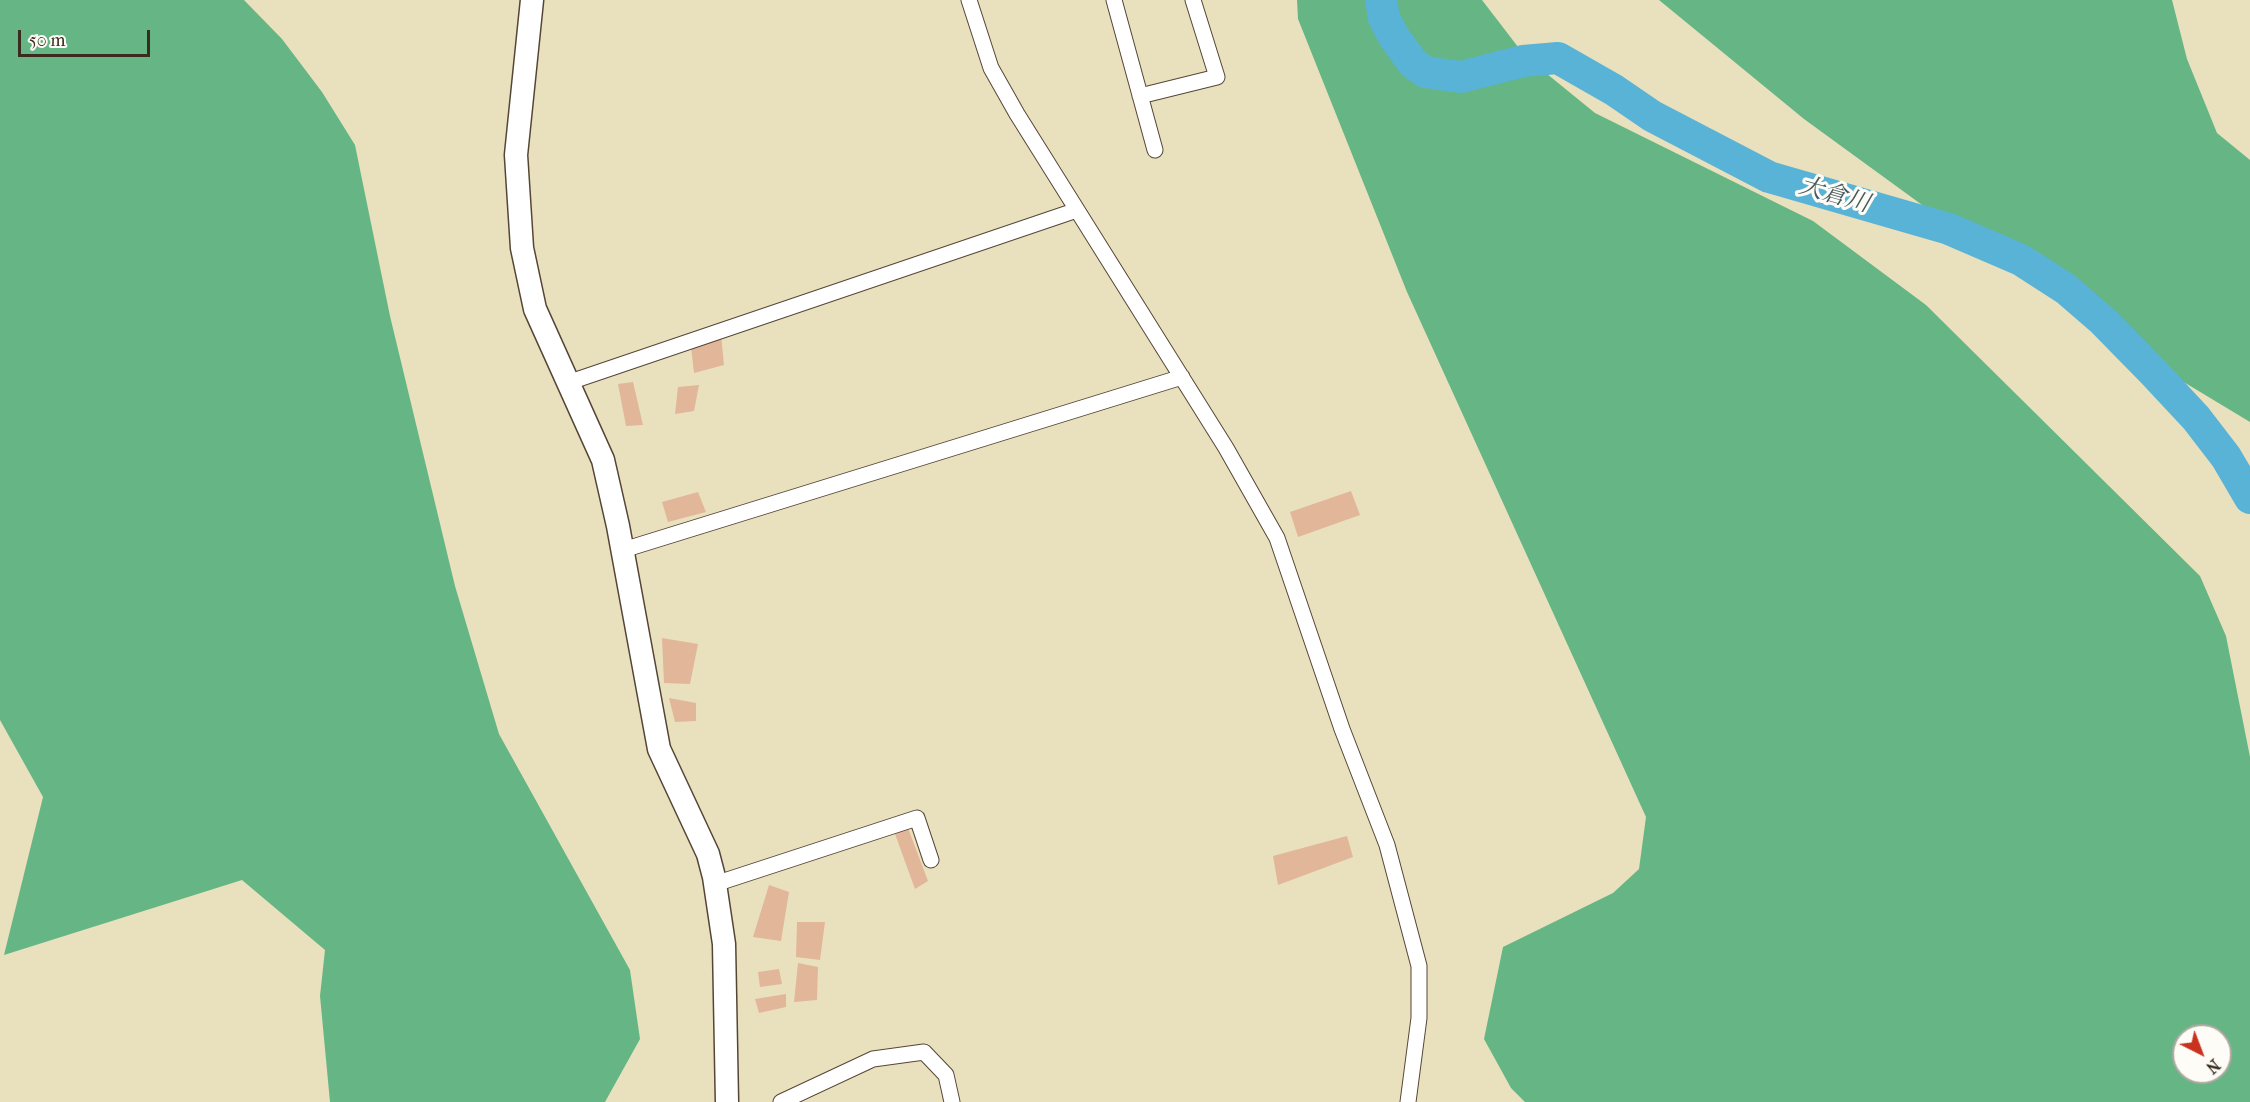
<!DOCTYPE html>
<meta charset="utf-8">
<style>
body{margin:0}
#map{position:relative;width:2250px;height:1102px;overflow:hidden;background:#e9e1be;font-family:"IM FELL French Canon",serif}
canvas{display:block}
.north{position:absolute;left:2172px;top:1024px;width:60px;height:60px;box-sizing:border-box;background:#fdfcf7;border:2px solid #afa8a0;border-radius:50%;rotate:138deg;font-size:16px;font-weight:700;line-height:24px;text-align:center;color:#3b2a1e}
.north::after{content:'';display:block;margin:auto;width:21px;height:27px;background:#c8321e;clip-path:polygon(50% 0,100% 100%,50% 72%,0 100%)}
.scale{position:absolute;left:18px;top:30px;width:132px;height:27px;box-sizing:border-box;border:3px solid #3b2a1e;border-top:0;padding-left:8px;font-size:18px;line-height:21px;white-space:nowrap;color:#3b2a1e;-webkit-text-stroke:4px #fdfcf7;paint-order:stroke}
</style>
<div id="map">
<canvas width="2250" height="1102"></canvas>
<div class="north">N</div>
<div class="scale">50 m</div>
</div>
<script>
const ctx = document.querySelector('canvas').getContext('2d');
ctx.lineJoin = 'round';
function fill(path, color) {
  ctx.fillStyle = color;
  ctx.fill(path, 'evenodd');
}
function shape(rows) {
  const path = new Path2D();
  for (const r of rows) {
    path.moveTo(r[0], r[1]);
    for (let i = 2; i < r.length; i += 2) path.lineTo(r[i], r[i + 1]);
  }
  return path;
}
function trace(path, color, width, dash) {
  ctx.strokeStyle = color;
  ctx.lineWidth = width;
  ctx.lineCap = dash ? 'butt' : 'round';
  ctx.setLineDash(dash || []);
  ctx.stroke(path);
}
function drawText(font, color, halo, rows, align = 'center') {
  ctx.font = font + ' "IM FELL French Canon","Noto Serif JP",serif';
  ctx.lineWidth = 6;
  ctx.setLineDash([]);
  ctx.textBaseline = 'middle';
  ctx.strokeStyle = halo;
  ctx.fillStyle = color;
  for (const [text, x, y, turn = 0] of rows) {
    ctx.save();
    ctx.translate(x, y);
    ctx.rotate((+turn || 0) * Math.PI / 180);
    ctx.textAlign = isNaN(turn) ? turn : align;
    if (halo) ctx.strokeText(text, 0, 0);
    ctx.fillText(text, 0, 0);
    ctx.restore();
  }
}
const forest = shape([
 [0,0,244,0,282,39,322,92,355,145,390,316,455,586,499,734,630,970,640,1039,605,1102,330,1102,320,996,325,950,242,880,4,955,43,797,0,720],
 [1297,0,1482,0,1525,56,1595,113,1813,221,1926,305,2200,576,2226,636,2250,757,2250,1102,1525,1102,1511,1088,1484,1039,1503,947,1613,893,1639,869,1646,817,1407,292,1298,19],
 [2184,1036,2220,1036,2220,1072,2184,1072],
 [1659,0,2172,0,2187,59,2217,133,2250,160,2250,422,2119,343,1940,218,1804,119]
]);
const river = shape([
 [1381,0,1384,18,1394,37,1413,63,1425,72,1461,77,1523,61,1558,58,1614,90,1652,116,1769,177,1949,229,2021,260,2066,289,2103,321,2154,373,2196,418,2226,457,2250,498]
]);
const building = shape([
 [721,334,724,365,694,373,691,346],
 [633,382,643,425,626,426,618,384],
 [699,385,694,411,675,414,678,387],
 [1351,491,1360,515,1298,537,1290,512],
 [698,492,706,512,668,522,662,502],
 [662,638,698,644,690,684,664,683],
 [669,698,696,703,696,721,675,722],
 [908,828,928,881,915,889,895,834],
 [1347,836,1353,857,1278,885,1273,856],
 [769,885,789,892,781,941,753,937],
 [797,922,825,922,820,960,796,957],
 [798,963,818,967,817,1000,794,1002],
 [779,969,782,984,760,987,758,972],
 [786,994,786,1007,759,1013,755,999]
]);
const street = shape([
 [969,0,991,68,1017,114,1226,448,1277,538,1342,729,1387,845,1419,966,1419,1018,1408,1102],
 [1114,0,1155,150],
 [1140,96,1217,77,1193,0],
 [567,383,1077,210],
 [623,550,1182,377],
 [715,884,917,818,931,860],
 [781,1102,873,1059,924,1052,946,1075,952,1102]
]);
const secondary = shape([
 [532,0,516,155,522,248,535,309,603,460,618,526,659,749,708,854,714,877,724,944,727,1102]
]);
const waterNames = [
 ["大倉川",1834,196,16]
];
fill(forest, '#65b684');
trace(river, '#59b3d6', 32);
fill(building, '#e2b698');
trace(street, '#554536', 17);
trace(secondary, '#554536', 25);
trace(street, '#fff', 15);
trace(secondary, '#fff', 22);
drawText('italic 24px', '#465a5e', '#fdfcf7', waterNames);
</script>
